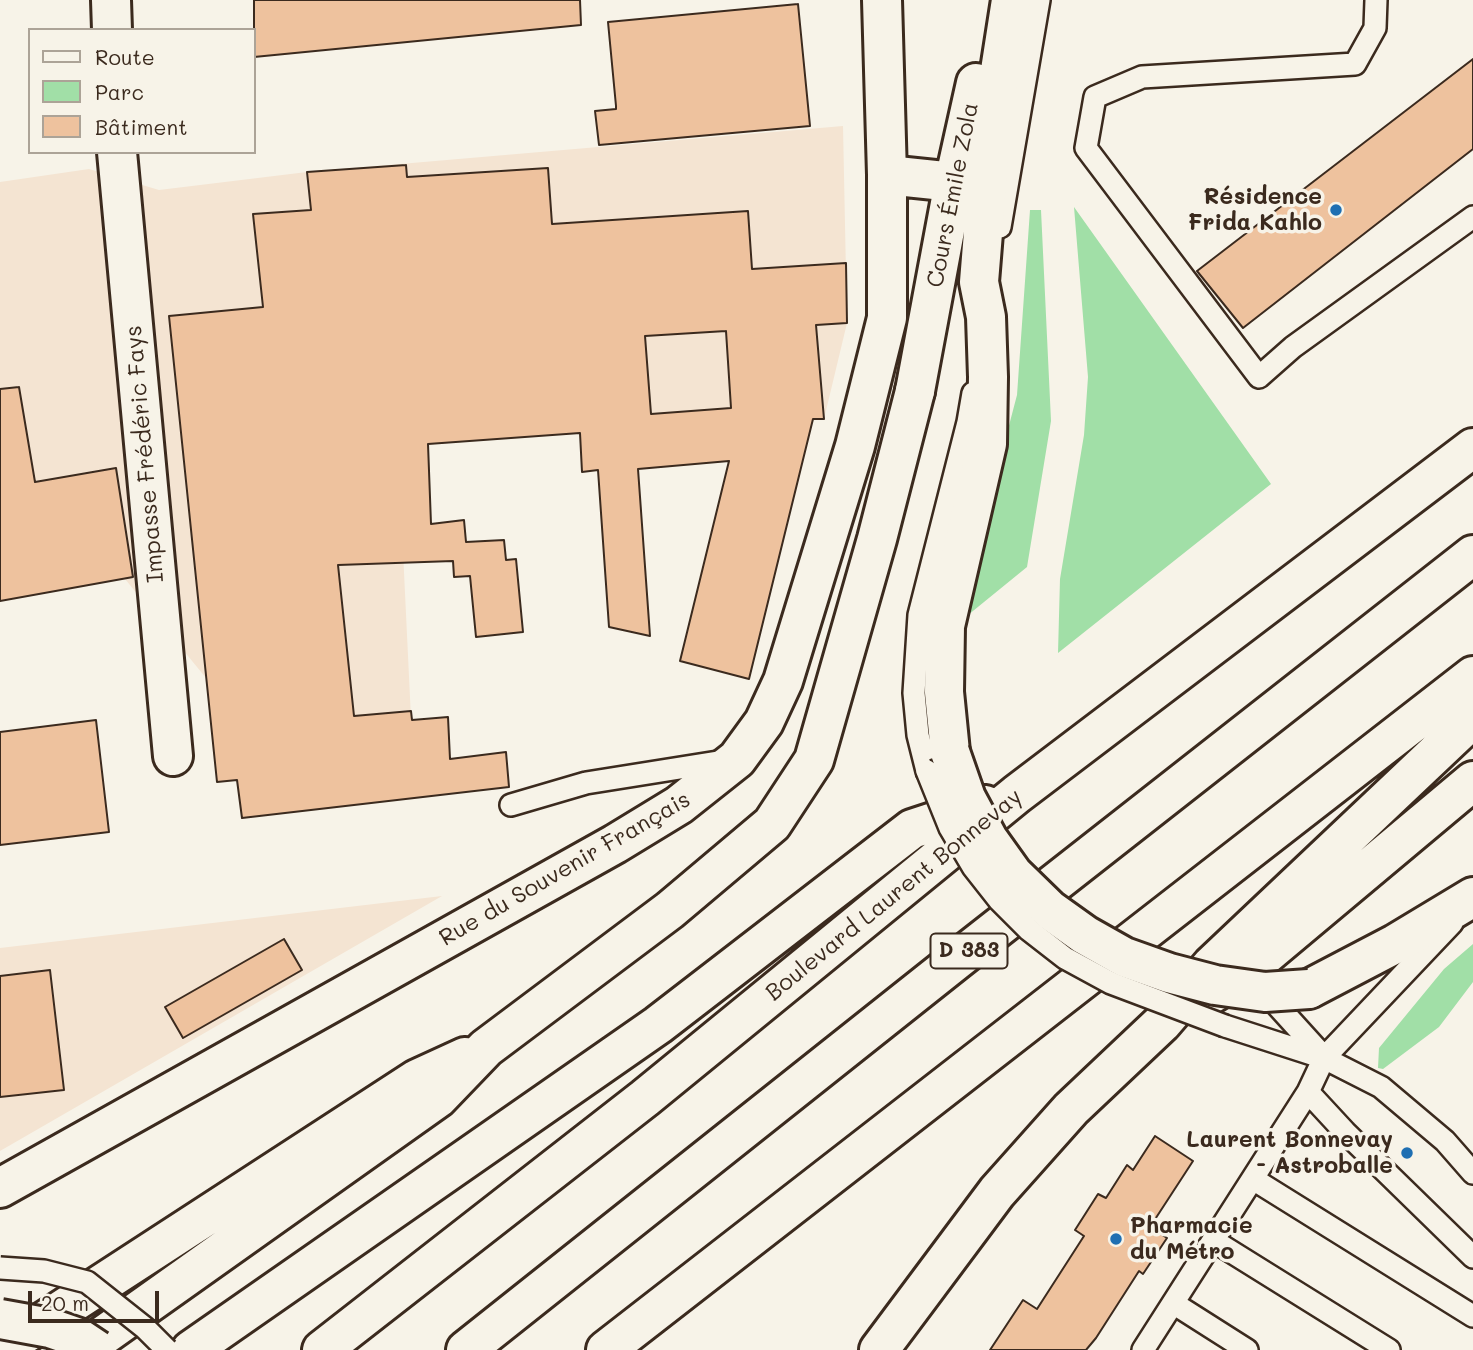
<!DOCTYPE html>
<meta charset="utf-8">
<style>
body{margin:0}
#map{position:relative;width:1473px;height:1350px;overflow:hidden;background:#f7f3e8;font-family:Mali,sans-serif}
canvas{display:block}
.legend{position:absolute;left:28px;top:28px;width:228px;height:126px;box-sizing:border-box;background:#f7f3e8;border:2px solid #aca397;margin:0;padding:9px 12px;list-style:none;font-size:21px;color:#3b2a1e}
.legend li{display:flex;align-items:center;gap:14px;height:35px}
.legend b{width:35px;border:2px solid #aca397}
.scale{position:absolute;left:28px;top:1291px;width:131px;height:32px;box-sizing:border-box;border:4px solid #3b2a1e;border-top:0;padding-left:9px;font-size:21px;line-height:24px;white-space:nowrap;color:#3b2a1e;-webkit-text-stroke:5px #f7f3e8;paint-order:stroke}
</style>
<div id="map">
<canvas width="1473" height="1350"></canvas>
<ul class="legend">
<li><b style="height:9px;background:#f7f3e8"></b>Route</li>
<li><b style="height:19px;background:#a1dfa7"></b>Parc</li>
<li><b style="height:19px;background:#eec29e"></b>Bâtiment</li>
</ul>
<div class="scale">20 m</div>
</div>
<script>
const ctx = document.querySelector('canvas').getContext('2d');
ctx.lineJoin = 'round';
function fill(path, color) {
  ctx.fillStyle = color;
  ctx.fill(path, 'evenodd');
}
function shape(rows) {
  const path = new Path2D();
  for (const r of rows) {
    path.moveTo(r[0], r[1]);
    for (let i = 2; i < r.length; i += 2) path.lineTo(r[i], r[i + 1]);
  }
  return path;
}
function trace(path, color, width, dash) {
  ctx.strokeStyle = color;
  ctx.lineWidth = width;
  ctx.lineCap = dash ? 'butt' : 'round';
  ctx.setLineDash(dash || []);
  ctx.stroke(path);
}
function drawText(font, color, halo, rows, align = 'center') {
  ctx.font = font + ' Mali,sans-serif';
  ctx.lineWidth = 7;
  ctx.setLineDash([]);
  ctx.textBaseline = 'middle';
  ctx.strokeStyle = halo;
  ctx.fillStyle = color;
  for (const [text, x, y, turn = 0] of rows) {
    ctx.save();
    ctx.translate(x, y);
    ctx.rotate((+turn || 0) * Math.PI / 180);
    ctx.textAlign = isNaN(turn) ? turn : align;
    if (halo) ctx.strokeText(text, 0, 0);
    ctx.fillText(text, 0, 0);
    ctx.restore();
  }
}
const built = shape([
 [843,126,847,323,824,419,595,432,398,447,413,760,217,782,206,678,125,579,0,601,0,182,89,169,159,190,307,172],
 [442,896,0,1151,0,948]
]);
const green = shape([
 [1074,207,1271,484,1058,653,1060,579,1084,435,1088,377],
 [1030,210,1041,210,1051,421,1027,567,957,624,1017,395],
 [1473,944,1473,982,1439,1027,1383,1069,1378,1068,1379,1048,1444,969]
]);
const building = shape([
 [254,0,580,0,581,25,254,57,254,0],
 [798,4,810,126,599,145,595,111,616,109,616,106,608,22,798,4],
 [1473,59,1473,149,1243,328,1197,271,1473,59],
 [406,165,407,177,548,168,552,224,748,211,752,269,846,263,847,323,816,325,824,419,813,419,749,679,680,661,729,461,638,469,650,636,609,627,598,470,582,472,580,433,428,444,431,524,464,520,466,542,504,540,506,560,516,559,523,632,476,637,470,576,454,577,453,561,338,565,354,716,411,711,412,720,448,717,450,759,506,752,509,787,242,818,237,780,217,782,169,316,263,307,253,214,311,210,307,172,406,165],
 [726,331,731,408,651,414,645,336,726,331],
 [19,387,35,482,116,468,133,577,0,601,0,389,19,387],
 [96,720,109,832,0,845,0,732,96,720],
 [284,939,302,970,183,1038,165,1007,284,939],
 [50,970,64,1090,0,1097,0,976,50,970],
 [1155,1136,1193,1161,1150,1227,1167,1238,1143,1274,1139,1271,1096,1338,1086,1350,990,1350,1023,1300,1037,1309,1084,1236,1075,1230,1098,1194,1106,1198,1127,1165,1133,1170,1155,1136]
]);
const service = shape([
 [1376,0,1375,28,1355,64,1142,77,1095,97,1086,148,1259,377,1293,347,1473,217],
 [1000,227,1039,0],
 [927,771,918,735,914,693,919,615,968,422,973,393],
 [511,805,586,783,724,761],
 [1265,992,1323,1056],
 [1225,1026,1324,1058,1381,1087,1445,1141,1473,1173],
 [1308,1092,1345,1132,1473,1257],
 [1253,1179,1473,1316],
 [1214,1241,1389,1350],
 [1173,1303,1247,1350],
 [1143,1350,1308,1092,1324,1058,1452,923]
]);
const minor = shape([
 [111,0,112,30],
 [117,152,173,756],
 [887,175,954,182],
 [0,1188,615,844,679,805,737,759,764,722,783,681,855,446,887,318,887,175,882,0]
]);
const primary = shape([
 [915,391,954,182,976,83],
 [950,752,944,692,945,626,987,444,988,377,986,317,979,282,992,122,1011,0],
 [1309,989,1395,944,1473,897]
]);
const trunk = shape([
 [1203,999,1238,978,1473,781],
 [0,1350,417,1079,465,1057],
 [83,1350,438,1098,486,1048,670,910,772,824,814,760,877,539,915,391],
 [191,1350,658,1025,912,829,985,805],
 [322,1350,645,1098,1017,794,1473,448],
 [466,1350,958,959,1473,555],
 [606,1350,1473,676],
 [879,1350,997,1192,1071,1109,1162,1023,1212,965,1473,718]
]);
const serviceBridge = shape([
 [927,771,950,828,973,867,999,900,1029,930,1065,958,1111,983,1225,1026],
 [0,1268,44,1271,87,1282,145,1328,167,1350]
]);
const secondaryBridge = shape([
 [0,1319,50,1328,79,1338,97,1350]
]);
const primaryBridge = shape([
 [950,752,966,798,988,839,1013,874,1050,910,1085,935,1124,957,1169,973,1215,985,1265,992,1309,989]
]);
const markers = [
 [1336,210,7,"#1f6fb2"],
 [1407,1153,7,"#1f6fb2"],
 [1116,1239,7,"#1f6fb2"]
];
const shields = [
 [969,951,77]
];
const shieldNames = [
 ["D 383",969,951]
];
const streetNames = [
 ["Cours Émile Zola",953,195,-79],
 ["Impasse Frédéric Fays",145,454,-95],
 ["Rue du Souvenir Français",565,869,-30],
 ["Boulevard Laurent Bonnevay",894,895,-39]
];
const poiNames = [
 ["Résidence",1322,197],
 ["Frida Kahlo",1322,223],
 ["Laurent Bonnevay",1393,1140],
 ["- Astroballe",1393,1166],
 ["Pharmacie",1130,1226,"left"],
 ["du Métro",1130,1252,"left"]
];
fill(built, '#f4e4d2');
fill(green, '#a1dfa7');
fill(building, '#eec29e');
trace(building, '#3b2a1e', 2);
trace(service, '#3b2a1e', 26);
trace(minor, '#3b2a1e', 44);
trace(primary, '#3b2a1e', 44);
trace(trunk, '#3b2a1e', 44);
trace(service, '#f7f3e8', 21);
trace(minor, '#f7f3e8', 38);
trace(primary, '#f7f3e8', 38);
trace(trunk, '#f7f3e8', 38);
trace(serviceBridge, '#3b2a1e', 26, []);
trace(secondaryBridge, '#3b2a1e', 44, []);
trace(primaryBridge, '#3b2a1e', 44, []);
trace(serviceBridge, '#f7f3e8', 21);
trace(secondaryBridge, '#f7f3e8', 38);
trace(primaryBridge, '#f7f3e8', 38);
for (const [x, y, r, color] of markers) {
  const dot = new Path2D();
  dot.arc(x, y, r, 0, 2 * Math.PI);
  ctx.fillStyle = color;
  ctx.fill(dot);
  trace(dot, '#f7f3e8', 2.5);
}
for (const [x, y, w] of shields) {
  const box = new Path2D();
  box.roundRect(x - w / 2, y - 17.5, w, 35, 5);
  ctx.fillStyle = '#f7f3e8';
  ctx.fill(box);
  trace(box, '#3b2a1e', 2);
}
drawText('bold 21px', '#3b2a1e', null, shieldNames);
drawText('23px', '#3b2a1e', '#f7f3e8', streetNames);
drawText('bold 23px', '#3b2a1e', '#f7f3e8', poiNames, 'right');
</script>
